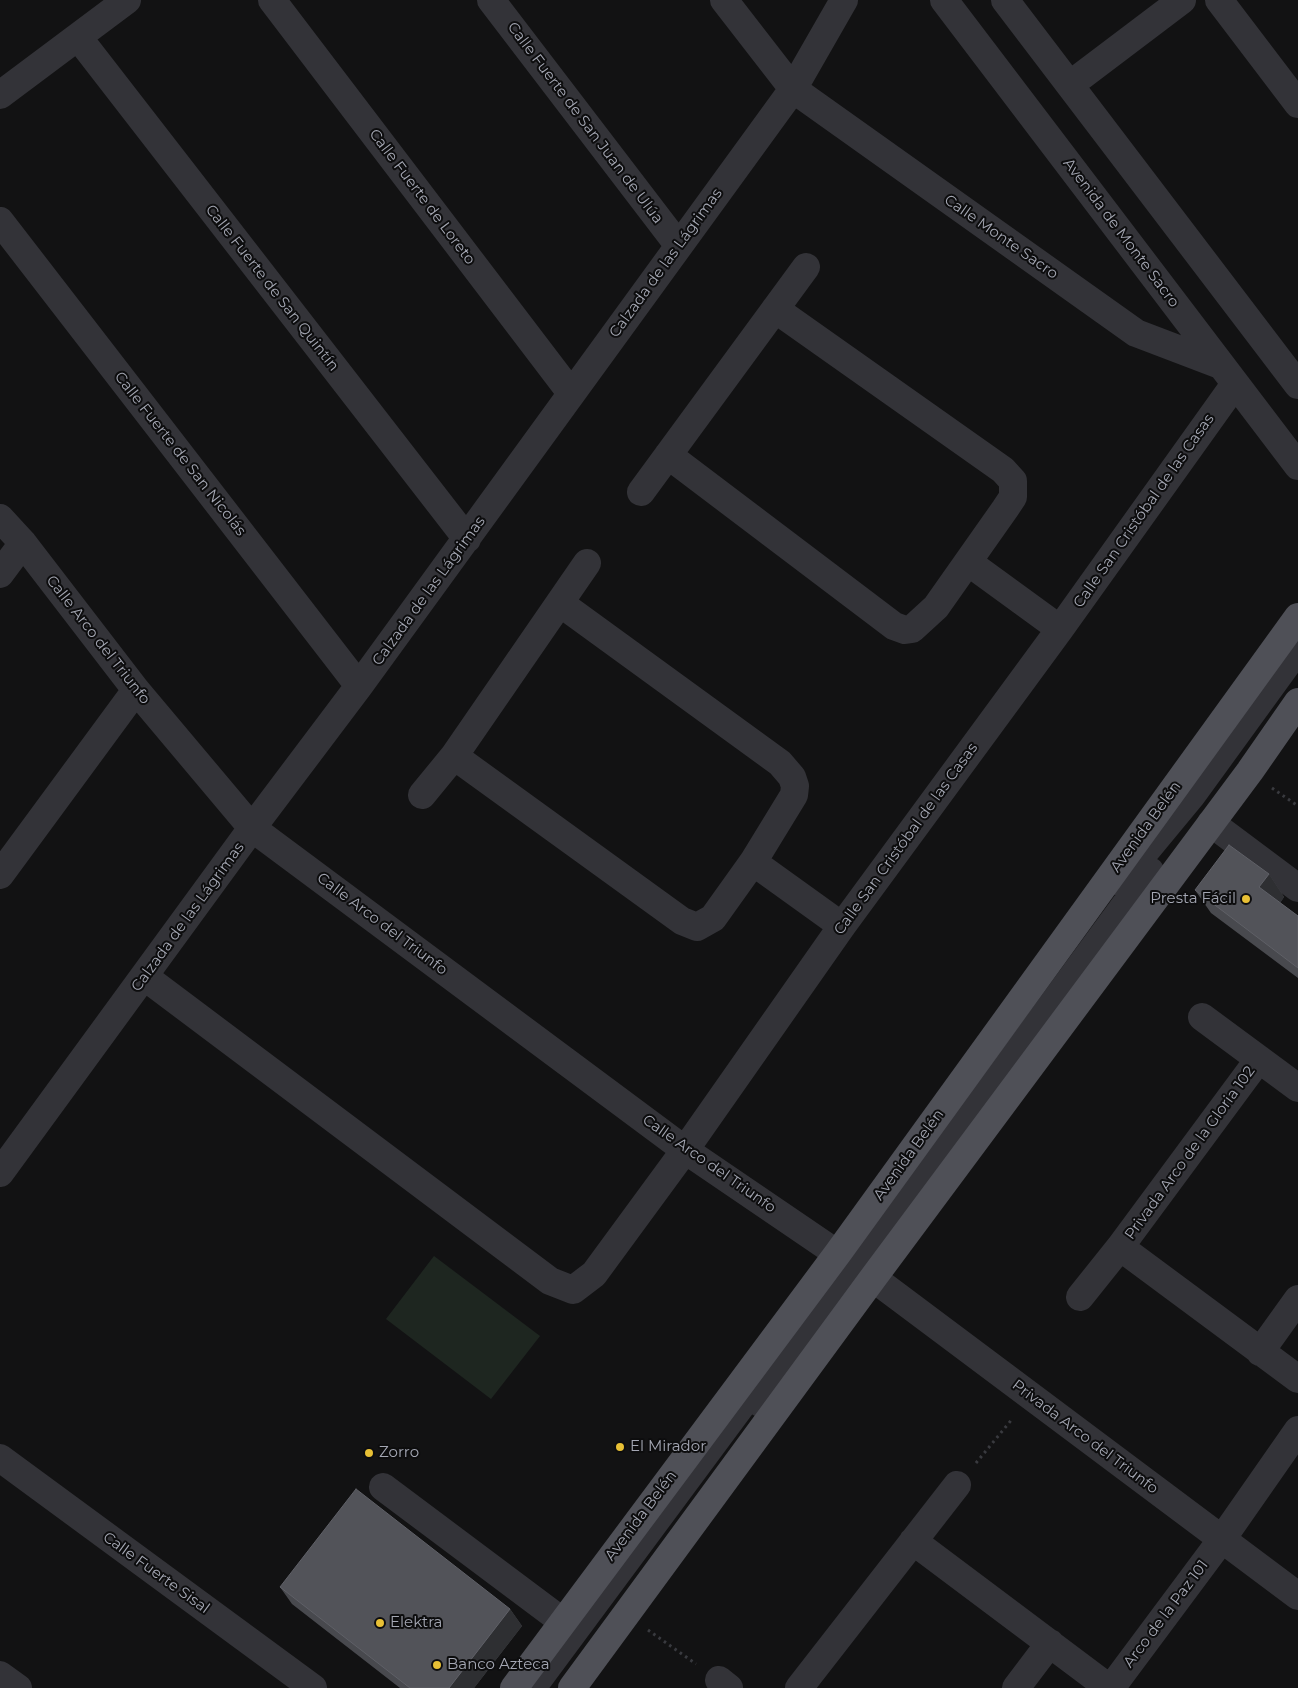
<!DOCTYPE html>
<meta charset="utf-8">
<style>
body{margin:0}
canvas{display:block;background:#121213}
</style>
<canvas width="1298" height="1688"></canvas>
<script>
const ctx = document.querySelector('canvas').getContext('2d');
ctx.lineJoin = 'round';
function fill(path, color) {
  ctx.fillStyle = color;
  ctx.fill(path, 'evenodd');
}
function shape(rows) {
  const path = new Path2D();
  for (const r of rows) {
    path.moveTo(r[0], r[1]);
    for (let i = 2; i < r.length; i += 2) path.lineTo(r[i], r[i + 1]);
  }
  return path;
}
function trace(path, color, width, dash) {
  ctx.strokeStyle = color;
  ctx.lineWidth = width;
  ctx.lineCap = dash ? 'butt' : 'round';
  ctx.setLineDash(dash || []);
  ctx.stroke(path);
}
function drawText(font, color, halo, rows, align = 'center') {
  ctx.font = font + ' Montserrat,sans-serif';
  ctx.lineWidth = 4;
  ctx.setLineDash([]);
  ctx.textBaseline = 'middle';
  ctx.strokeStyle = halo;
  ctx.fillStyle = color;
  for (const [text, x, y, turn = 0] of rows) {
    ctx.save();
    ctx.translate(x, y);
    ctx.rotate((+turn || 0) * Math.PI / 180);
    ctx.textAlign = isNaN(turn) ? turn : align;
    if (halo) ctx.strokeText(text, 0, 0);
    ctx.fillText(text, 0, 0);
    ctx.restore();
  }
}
const green = shape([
 [434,1256,540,1336,491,1399,386,1319]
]);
const path = shape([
 [1272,788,1298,806],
 [976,1463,1013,1418],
 [648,1630,696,1664]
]);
const minor = shape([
 [272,0,571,393],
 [491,0,679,246],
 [724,0,793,89,1136,333,1220,365],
 [944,0,1298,466],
 [1005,0,1298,385],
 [1219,0,1298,104],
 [78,37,467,539],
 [1071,84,1182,0],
 [0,95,127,0],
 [0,221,359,686],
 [668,455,894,626,905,630,912,629,936,607,1005,509,1013,497,1013,481,1003,470,775,309],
 [641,492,806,267],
 [0,518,23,543,136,690,252,828,685,1150,873,1278,1298,1596],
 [968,562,1060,629],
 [0,574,23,543],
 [454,756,682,921,697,927,713,918,753,862,794,795,795,786,792,777,780,763,560,603],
 [422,795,454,756,587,563],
 [1211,823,1298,888],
 [753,862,842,926],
 [0,875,136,690],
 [1120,882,1192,795,1298,649],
 [145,977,550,1281,573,1290,594,1274,685,1150,842,926,1060,629,1235,384],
 [1202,1017,1298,1088],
 [0,1173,252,828,359,686,793,89,844,0],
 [1120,1247,1298,1379],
 [1080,1297,1120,1247,1259,1059],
 [1260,1352,1298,1299],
 [760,1403,1150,871],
 [0,1458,313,1688],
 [383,1487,562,1621],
 [913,1541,1109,1688],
 [0,1675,18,1688],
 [719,1680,729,1688],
 [532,1688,764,1375],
 [799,1688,957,1485],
 [1016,1688,1050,1643],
 [1111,1688,1222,1539,1298,1430]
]);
const major = shape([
 [514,1688,838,1253,1298,617],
 [572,1688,873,1278,1250,771,1298,702]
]);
const wall = shape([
 [1269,874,1284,897,1280,903,1298,916,1298,978,1211,913,1195,890],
 [280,1587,510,1609,522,1626,474,1688,400,1688,292,1604]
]);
const shadedWall = shape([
 [1269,874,1284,897,1275,910,1259,887],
 [510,1609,522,1626,474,1688,449,1688]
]);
const building = shape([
 [1229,845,1269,874,1259,887,1298,916,1298,968,1195,890,1229,845],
 [356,1489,510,1609,449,1688,410,1688,280,1587,356,1489]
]);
const markers = [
 [1246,899,5,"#e8c035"],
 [620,1447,5,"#e8c035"],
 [369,1453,5,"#e8c035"],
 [380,1623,5,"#e8c035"],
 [437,1665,5,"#e8c035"]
];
const streetNames = [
 ["Calle Fuerte de San Juan de Ulúa",585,123,53],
 ["Calle Fuerte de Loreto",422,197,53],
 ["Avenida de Monte Sacro",1121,233,53],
 ["Calle Monte Sacro",1001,237,35],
 ["Calzada de las Lágrimas",666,263,-54],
 ["Calle Fuerte de San Quintín",272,288,52],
 ["Calle Fuerte de San Nicolás",180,454,52],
 ["Calle San Cristóbal de las Casas",1144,511,-55],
 ["Calzada de las Lágrimas",429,591,-54],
 ["Calle Arco del Triunfo",98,640,52],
 ["Avenida Belén",1146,827,-54],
 ["Calle San Cristóbal de las Casas",906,839,-54],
 ["Calzada de las Lágrimas",188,917,-54],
 ["Calle Arco del Triunfo",382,924,37],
 ["Privada Arco de la Gloria 102",1190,1153,-54],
 ["Avenida Belén",909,1155,-54],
 ["Calle Arco del Triunfo",709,1164,35],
 ["Privada Arco del Triunfo",1085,1437,37],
 ["Avenida Belén",641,1516,-53],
 ["Calle Fuerte Sisal",156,1573,36],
 ["Arco de la Paz 101",1166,1614,-53]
];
const poiNames = [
 ["Presta Fácil",1236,899,"right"],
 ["El Mirador",630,1447],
 ["Zorro",379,1453],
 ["Elektra",390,1623],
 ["Banco Azteca",447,1665]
];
fill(green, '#1e2620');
trace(path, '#393a3f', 3, [2.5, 4]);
trace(minor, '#333338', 28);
trace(major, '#4f5057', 28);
fill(wall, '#48494e');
fill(shadedWall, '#2e2f32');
fill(building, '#525359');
trace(building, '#5f6067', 1);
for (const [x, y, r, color] of markers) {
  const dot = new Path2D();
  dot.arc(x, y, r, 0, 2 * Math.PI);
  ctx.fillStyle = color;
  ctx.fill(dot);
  trace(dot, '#0d0d0e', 2);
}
drawText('15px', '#a4a7b3', '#0d0d0e', streetNames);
drawText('15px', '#a4a7b3', '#0d0d0e', poiNames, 'left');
</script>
